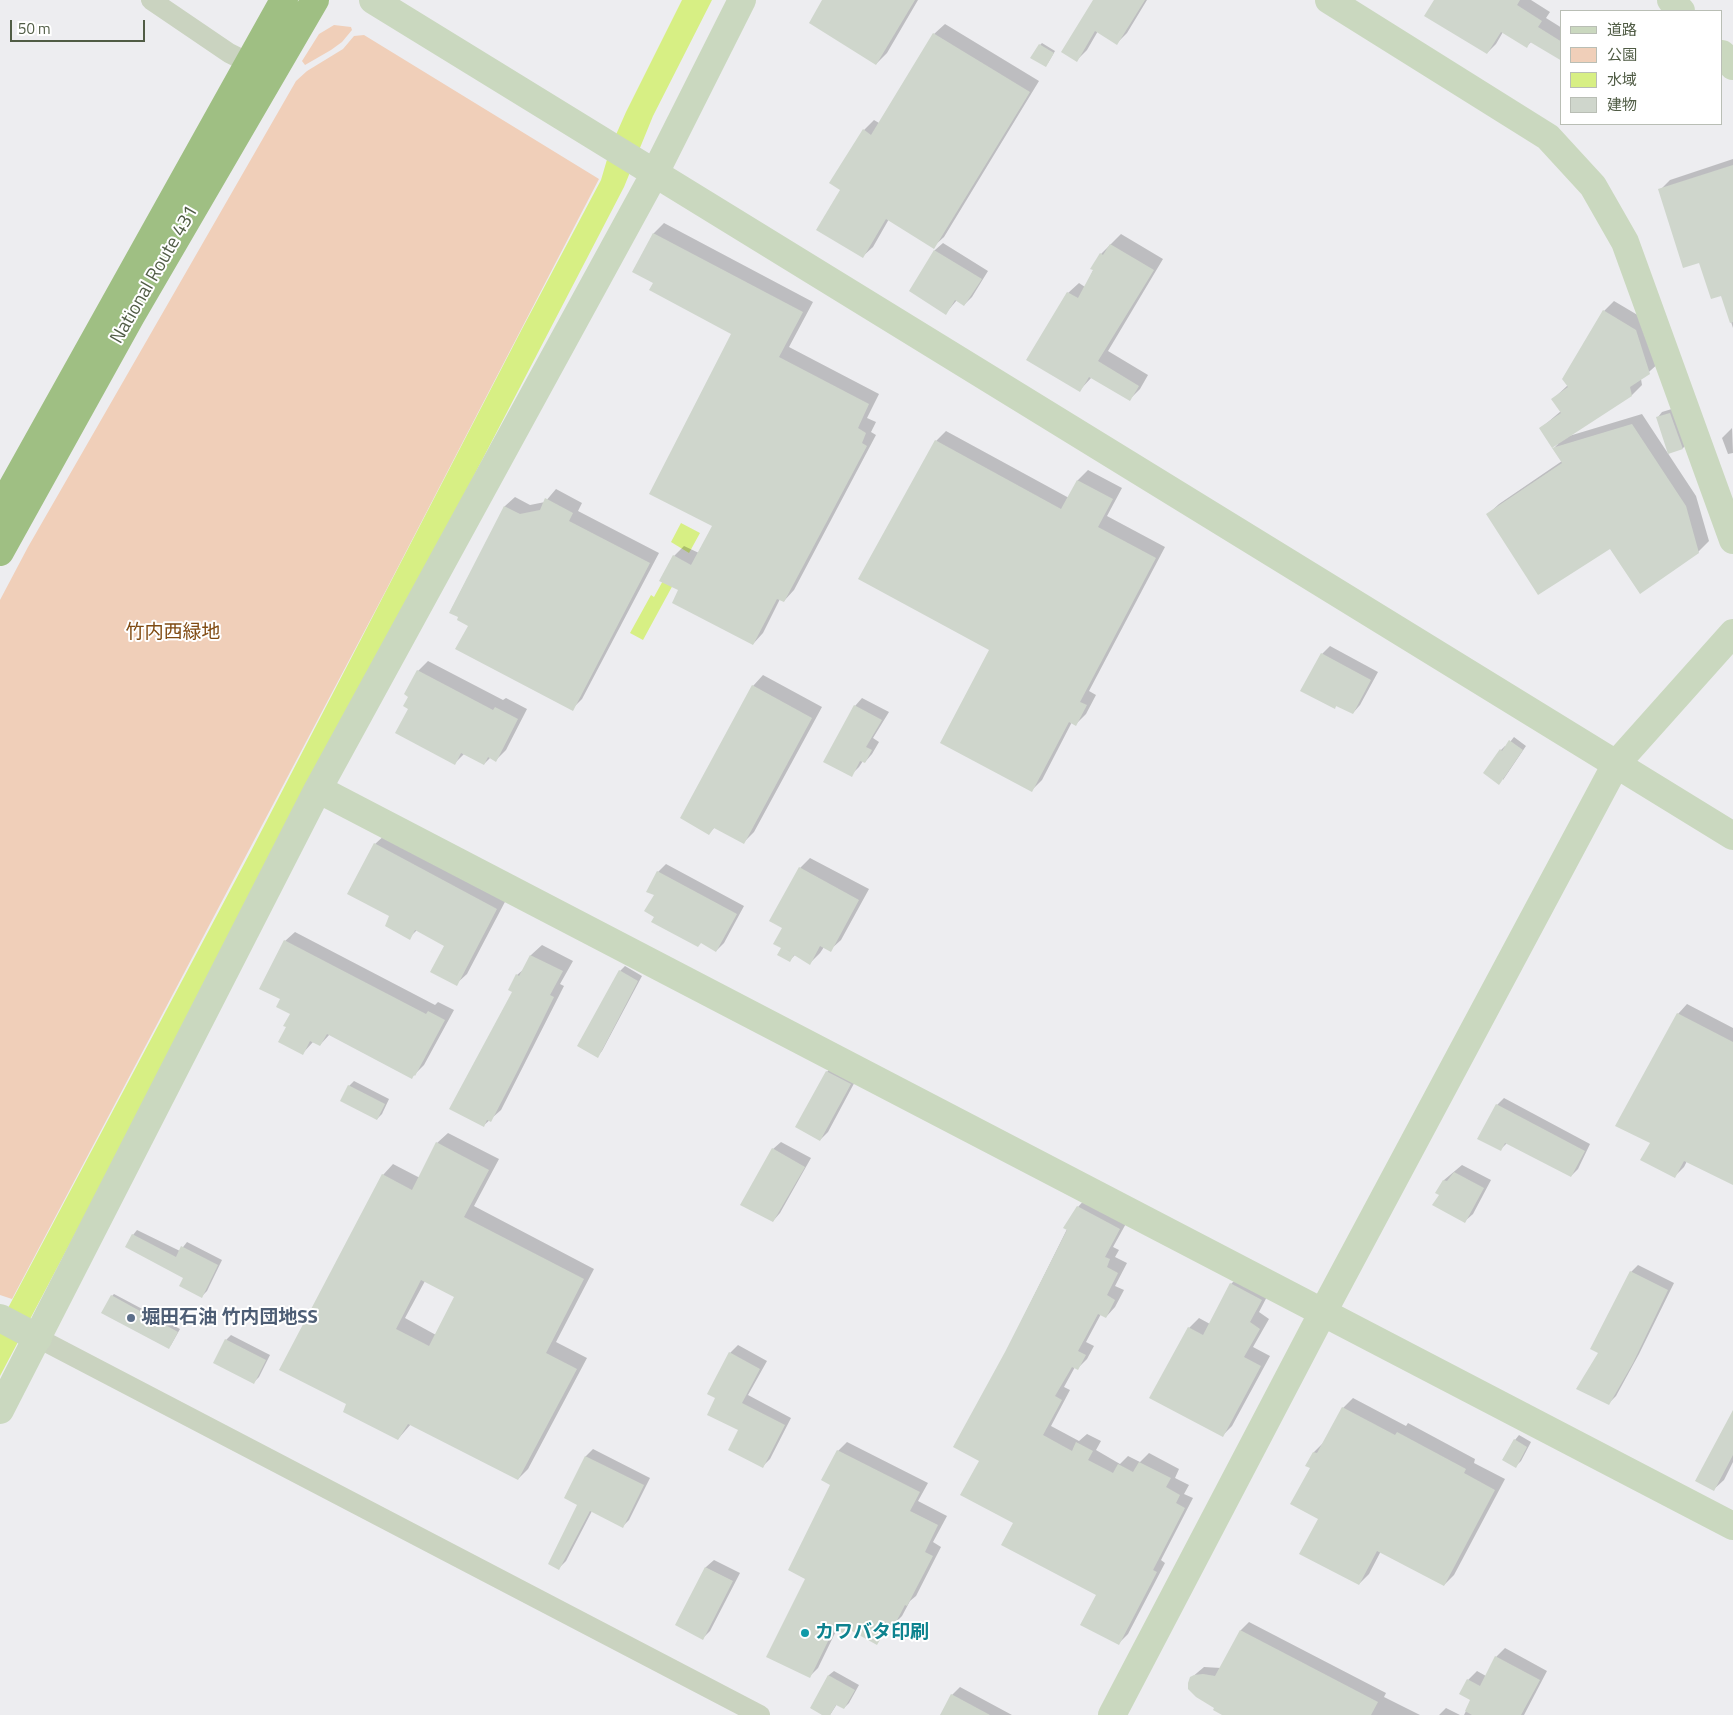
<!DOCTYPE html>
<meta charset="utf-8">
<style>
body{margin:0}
#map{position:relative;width:1733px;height:1715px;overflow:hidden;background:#ededf0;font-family:"Titillium Web","Noto Sans JP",sans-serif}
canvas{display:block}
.legend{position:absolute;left:1560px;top:10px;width:162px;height:115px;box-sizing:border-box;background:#fff;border:1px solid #b9beb5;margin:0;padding:6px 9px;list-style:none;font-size:15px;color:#505c45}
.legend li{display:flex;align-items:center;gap:10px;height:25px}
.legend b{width:25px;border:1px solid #b9beb5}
.scale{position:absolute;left:10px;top:20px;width:135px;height:22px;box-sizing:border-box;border:2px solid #505c45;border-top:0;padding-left:6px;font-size:15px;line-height:18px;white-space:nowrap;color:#505c45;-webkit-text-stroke:4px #fff;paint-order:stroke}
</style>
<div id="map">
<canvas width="1733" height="1715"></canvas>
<ul class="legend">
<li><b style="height:6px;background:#cad8bf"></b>道路</li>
<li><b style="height:14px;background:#f0cfb9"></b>公園</li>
<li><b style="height:14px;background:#d7ef84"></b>水域</li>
<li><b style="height:14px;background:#cfd6cc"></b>建物</li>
</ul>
<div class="scale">50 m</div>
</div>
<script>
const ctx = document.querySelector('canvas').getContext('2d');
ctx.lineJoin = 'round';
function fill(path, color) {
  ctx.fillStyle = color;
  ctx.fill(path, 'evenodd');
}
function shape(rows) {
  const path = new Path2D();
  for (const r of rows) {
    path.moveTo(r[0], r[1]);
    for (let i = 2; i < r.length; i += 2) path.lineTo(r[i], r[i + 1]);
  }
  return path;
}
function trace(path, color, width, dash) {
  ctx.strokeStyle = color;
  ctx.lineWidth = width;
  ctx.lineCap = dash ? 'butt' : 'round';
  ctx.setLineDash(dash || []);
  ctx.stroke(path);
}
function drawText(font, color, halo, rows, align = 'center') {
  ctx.font = font + ' "Titillium Web","Noto Sans JP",sans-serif';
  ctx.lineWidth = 4;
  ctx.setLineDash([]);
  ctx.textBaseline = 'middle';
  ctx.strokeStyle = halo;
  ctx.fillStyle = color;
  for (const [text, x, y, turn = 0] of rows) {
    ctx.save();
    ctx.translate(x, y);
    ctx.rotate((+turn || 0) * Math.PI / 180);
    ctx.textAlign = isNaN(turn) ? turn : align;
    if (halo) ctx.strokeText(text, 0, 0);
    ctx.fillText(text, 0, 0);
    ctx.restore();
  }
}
const green = shape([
 [334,25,351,27,352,30,342,42,331,50,305,65,302,61,319,34],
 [364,35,599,179,383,596,12,1299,0,1295,0,600,28,547,296,81,307,71,343,49,354,36]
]);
const water = shape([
 [682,0,712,0,653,116,624,187,375,666,0,1376,0,1323,250,853,522,329,601,180,611,146,626,112],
 [681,523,700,533,689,553,671,542],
 [665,577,674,583,643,640,630,633,651,595,654,597]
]);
const shadow = shape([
 [823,0,918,0,887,53,876,64],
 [1094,0,1147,0,1127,33,1117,43,1098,31,1087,50,1077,60],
 [1435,0,1531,0,1550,12,1546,18,1562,28,1562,57,1532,41,1527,46,1503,32,1496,44,1487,53],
 [945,24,1039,81,944,237,933,247,889,219,873,247,862,257,841,189,864,130,874,120,879,123,934,34],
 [1042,43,1055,51,1048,63,1040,45],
 [1733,159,1733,328,1722,294,1700,261,1660,190,1670,180],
 [664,223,813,302,789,347,879,394,867,418,876,422,871,432,876,435,794,590,784,601,780,599,763,633,753,644,680,590,674,556,684,546,699,553,713,526,733,333,655,283,634,272,654,233],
 [1121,234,1163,259,1108,351,1148,375,1140,389,1130,399,1092,377,1080,390,1068,293,1079,283,1085,287,1101,254],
 [943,243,988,271,972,297,964,305,957,300,946,313,911,291,935,250],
 [1614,301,1646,320,1660,362,1641,379,1642,385,1632,395,1569,436,1642,414,1696,496,1709,541,1698,552,1610,547,1488,514,1499,504,1562,461,1554,448,1558,444,1541,428,1561,411,1553,399,1568,385,1604,311],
 [1675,408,1688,443,1683,448,1669,452,1658,417,1662,412],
 [1732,428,1733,453,1728,454,1722,438],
 [946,431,1069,498,1078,480,1088,470,1122,488,1107,516,1165,547,1089,691,1096,695,1086,714,1076,724,1072,722,1042,780,1032,790,991,649,936,441],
 [556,489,582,503,578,511,659,553,582,699,572,709,460,617,450,612,505,506,515,497,530,505,545,502],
 [1330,646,1378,672,1360,705,1353,713,1337,705,1334,708,1322,654],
 [428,661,503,700,506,698,527,709,506,750,496,760,491,757,484,764,464,754,455,763,410,708,410,696,418,671],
 [763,675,822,707,754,832,744,842,715,827,709,833,753,686],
 [862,698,889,712,873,738,879,742,872,754,865,762,863,761,859,767,851,775,855,706],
 [1514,737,1526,746,1503,780,1501,750,1505,746,1506,747],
 [386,834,507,898,467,974,456,984,446,945,417,930,409,938,391,916,375,844],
 [810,858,869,889,841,940,830,950,824,947,820,953,810,963,795,955,790,960,782,948,784,927,800,868],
 [666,864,744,906,724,943,716,951,655,895,658,872],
 [295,932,435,1005,438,1002,454,1010,424,1065,412,1077,330,1034,320,1045,313,1042,303,1053,288,1027,291,1014,281,998,285,941],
 [542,945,573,961,560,984,564,986,501,1110,483,1126,517,975,524,969,531,955],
 [625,966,642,976,602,1051,598,1056,620,971],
 [1687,1004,1733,1028,1733,1184,1687,1161,1684,1167,1675,1176,1651,1143,1678,1014],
 [834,1064,858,1076,828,1132,820,1140,827,1072],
 [354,1081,389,1099,382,1114,377,1119,349,1086],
 [1504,1098,1590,1144,1578,1169,1571,1176,1507,1143,1501,1149,1497,1105],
 [448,1133,499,1159,474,1206,594,1269,556,1342,587,1358,528,1469,518,1479,411,1424,398,1439,348,1404,383,1175,393,1164,420,1178,437,1143],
 [425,1281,456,1297,436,1335,405,1318],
 [781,1142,811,1158,780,1213,773,1221,773,1149],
 [1462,1165,1491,1180,1473,1214,1465,1221,1440,1195,1444,1180],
 [1087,1197,1128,1220,1113,1247,1119,1250,1115,1257,1127,1263,1115,1286,1124,1290,1115,1307,1106,1317,1101,1314,1086,1342,1094,1346,1087,1359,1078,1368,1075,1367,1064,1387,1070,1390,1051,1426,1079,1441,1087,1434,1101,1441,1096,1450,1120,1464,1128,1456,1140,1462,1149,1453,1179,1469,1175,1478,1189,1485,1184,1494,1193,1498,1161,1560,1165,1563,1128,1634,1119,1643,1097,1594,1014,1522,980,1460,1006,1352,1078,1207],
 [137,1230,180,1251,187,1242,222,1260,207,1291,202,1296,185,1277,133,1235],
 [1638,1265,1674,1283,1639,1354,1616,1396,1609,1403,1599,1352,1631,1272],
 [1241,1274,1271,1289,1259,1312,1269,1319,1253,1347,1270,1356,1232,1426,1222,1436,1189,1328,1199,1318,1210,1324,1231,1284],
 [114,1294,180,1329,171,1345,169,1347,112,1296],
 [231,1335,270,1355,259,1377,254,1382,226,1340],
 [738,1345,767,1361,748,1395,791,1418,770,1459,763,1466,717,1398,708,1394,730,1353],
 [1353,1398,1406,1426,1408,1423,1475,1459,1474,1463,1505,1479,1454,1575,1444,1585,1381,1551,1369,1574,1359,1584,1319,1518,1311,1468,1314,1452,1324,1442,1343,1408],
 [1733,1413,1733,1462,1724,1480,1713,1490],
 [1519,1435,1531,1442,1521,1461,1516,1466,1515,1440],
 [847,1442,928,1483,918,1501,947,1516,933,1542,941,1547,916,1596,910,1601,902,1616,893,1625,892,1624,886,1634,877,1643,851,1630,847,1634,837,1629,818,1668,809,1677,807,1578,832,1485,823,1480,838,1451],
 [593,1449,650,1478,629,1520,623,1526,592,1511,566,1561,559,1568,579,1504,565,1497,586,1456],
 [714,1560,740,1573,710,1631,703,1638,677,1624,706,1567],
 [1249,1622,1386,1693,1384,1697,1420,1715,1224,1715,1215,1708,1191,1678,1204,1667,1221,1668,1241,1630],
 [1505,1648,1547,1671,1524,1715,1464,1715,1472,1699,1468,1680,1477,1671,1486,1676,1496,1657],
 [834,1671,859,1685,849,1703,844,1708,837,1704,830,1715,824,1715,811,1708,829,1675],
 [960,1687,1012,1715,942,1715,952,1695],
 [1446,1708,1460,1715,1439,1715]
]);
const building = shape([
 [822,0,915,0,876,65,809,23],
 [1093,0,1145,0,1117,45,1095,31,1077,62,1061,52],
 [1434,0,1520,0,1517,5,1542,21,1538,27,1562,42,1562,61,1530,42,1527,48,1501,32,1487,54,1424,16],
 [933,33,1030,92,934,249,886,219,863,258,816,230,840,190,829,183,863,129,871,135],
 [1039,44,1054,53,1046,67,1030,58],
 [1733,165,1733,322,1730,323,1721,296,1711,299,1699,263,1683,268,1658,189],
 [653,233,803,312,779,357,869,404,858,428,866,433,862,443,867,446,784,602,777,599,753,645,672,603,678,590,659,581,673,555,691,565,712,526,649,494,731,334,649,290,653,283,632,272],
 [1110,244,1154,270,1098,361,1139,386,1130,401,1089,377,1080,392,1026,360,1067,292,1078,298,1093,270,1090,269,1100,253,1103,255],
 [934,250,982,279,964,306,955,300,946,315,909,291],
 [1603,310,1636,330,1650,374,1630,387,1632,396,1552,448,1539,428,1561,413,1551,399,1568,387,1562,379],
 [1670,413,1683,449,1668,454,1656,417],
 [1632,424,1686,506,1699,553,1640,594,1610,549,1538,595,1486,514,1562,463,1552,448],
 [935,440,1061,509,1077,480,1113,499,1098,527,1156,558,1080,702,1087,705,1076,726,1069,722,1032,792,940,743,989,650,858,579],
 [545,498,573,513,569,521,650,563,573,711,455,649,468,626,457,620,458,617,449,613,504,506,520,514,540,510],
 [1321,653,1371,680,1353,714,1336,706,1335,709,1300,691],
 [417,670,493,710,495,707,518,719,496,762,488,757,484,765,461,753,455,765,395,733,408,709,403,706,408,697,404,694],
 [752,685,812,718,744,844,714,828,709,835,680,818],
 [854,705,882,720,866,747,872,750,865,763,860,761,852,777,823,762],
 [1509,740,1523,750,1499,785,1483,773,1500,749,1502,751],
 [374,843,497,909,457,986,430,972,444,946,415,930,410,940,385,926,389,916,347,894],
 [799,867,859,900,831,952,820,946,810,965,794,955,790,962,777,955,781,948,773,944,782,928,769,921],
 [657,871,737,914,716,952,701,943,698,947,651,922,654,917,644,911,654,895,646,892],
 [284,940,426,1014,428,1011,445,1020,415,1076,414,1075,412,1079,327,1034,320,1046,310,1041,303,1055,278,1042,286,1027,283,1026,290,1014,276,1007,280,999,259,989],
 [530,955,563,971,550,995,554,997,518,1070,491,1122,487,1120,484,1127,449,1109,512,992,508,990,516,974,519,976],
 [619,970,638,981,598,1058,577,1046],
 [1677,1013,1733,1042,1733,1185,1684,1161,1675,1178,1640,1160,1650,1143,1615,1126],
 [826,1071,851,1084,820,1141,795,1127],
 [348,1085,385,1104,377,1120,340,1101],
 [1496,1104,1585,1151,1571,1177,1505,1143,1501,1151,1477,1139],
 [436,1142,489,1170,464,1217,584,1279,546,1353,577,1369,518,1480,408,1424,398,1440,343,1412,346,1404,279,1370,382,1174,412,1190],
 [421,1280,454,1297,429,1346,396,1329],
 [772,1148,805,1167,773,1222,740,1205],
 [1454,1172,1484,1188,1465,1223,1432,1205,1439,1195,1435,1193,1443,1180,1447,1181],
 [1077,1206,1120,1229,1105,1257,1110,1259,1107,1267,1118,1273,1107,1295,1115,1300,1106,1318,1098,1314,1078,1351,1086,1355,1078,1370,1072,1367,1055,1396,1062,1400,1043,1435,1072,1451,1076,1442,1093,1451,1088,1460,1113,1473,1118,1464,1133,1472,1139,1462,1171,1478,1166,1487,1180,1495,1176,1503,1185,1508,1153,1570,1157,1572,1119,1645,1080,1625,1096,1595,1001,1545,1013,1523,960,1495,979,1461,953,1447,1005,1352,1067,1230,1063,1228],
 [132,1234,176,1257,181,1246,218,1265,202,1298,179,1286,183,1278,125,1247],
 [1630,1271,1668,1290,1633,1363,1609,1405,1576,1389,1598,1353,1590,1349],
 [1230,1283,1262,1300,1250,1322,1260,1329,1244,1357,1261,1366,1223,1437,1149,1398,1188,1327,1203,1335],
 [111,1295,178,1332,169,1349,101,1313],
 [225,1339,266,1360,254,1384,213,1363],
 [729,1352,760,1369,742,1403,785,1425,763,1468,728,1450,738,1430,707,1415,715,1398,707,1394],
 [1342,1407,1395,1435,1397,1432,1466,1469,1464,1473,1495,1490,1444,1586,1377,1551,1359,1585,1299,1554,1318,1519,1290,1504,1310,1468,1305,1466,1313,1452,1317,1453],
 [1733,1410,1733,1455,1714,1491,1695,1481],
 [1514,1439,1527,1447,1516,1468,1502,1460],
 [837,1450,920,1492,910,1511,938,1525,925,1552,933,1556,907,1606,905,1605,894,1626,889,1623,877,1645,850,1630,847,1635,834,1629,810,1678,766,1657,805,1579,788,1570,830,1485,821,1480],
 [585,1456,644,1485,623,1528,590,1511,559,1570,548,1564,577,1505,564,1498],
 [705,1567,733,1581,703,1640,675,1625],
 [1240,1630,1378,1702,1371,1715,1222,1715,1213,1710,1214,1708,1196,1697,1188,1689,1188,1683,1190,1677,1194,1675,1203,1674,1215,1676],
 [1495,1656,1540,1680,1521,1715,1472,1715,1465,1711,1470,1700,1459,1694,1467,1679,1480,1686],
 [828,1675,855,1690,844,1709,836,1705,830,1715,822,1715,810,1708],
 [951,1694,990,1715,940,1715]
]);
const street = shape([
 [151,0,229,53,249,63],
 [38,1338,760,1715]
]);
const secondary = shape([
 [373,0,1733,836],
 [1329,0,1548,137,1593,186,1625,242,1733,540],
 [1671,0,1681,11],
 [1722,54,1733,66],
 [318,789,1733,1526],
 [0,1318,38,1338],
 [0,1410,318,789,655,173,742,0],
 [1112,1715,1323,1312,1616,764,1733,633]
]);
const highway = shape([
 [0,509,284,0],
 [0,552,131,316,315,0]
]);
const markers = [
 [131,1318,5,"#5c6f8a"],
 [805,1633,5,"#0f9aa8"]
];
const streetNames = [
 ["National Route 431",155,275,-60]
];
const parkNames = [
 ["竹内西緑地",173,633]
];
const serviceNames = [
 ["堀田石油 竹内団地SS",141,1318]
];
const cultureNames = [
 ["カワバタ印刷",815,1633]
];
fill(green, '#f0cfb9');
fill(water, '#d7ef84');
fill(shadow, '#0003');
fill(building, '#cfd6cc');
trace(street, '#cad3c0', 20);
trace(secondary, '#cad8bf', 28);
trace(highway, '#9fbf83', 28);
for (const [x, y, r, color] of markers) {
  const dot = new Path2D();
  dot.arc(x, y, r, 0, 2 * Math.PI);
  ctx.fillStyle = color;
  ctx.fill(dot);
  trace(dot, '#fff', 2);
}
drawText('19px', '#505c45', '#fff', streetNames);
drawText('19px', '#804b13', '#fff', parkNames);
drawText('bold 19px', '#4e5e75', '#fff', serviceNames, 'left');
drawText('bold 19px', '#0d838f', '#fff', cultureNames, 'left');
</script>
